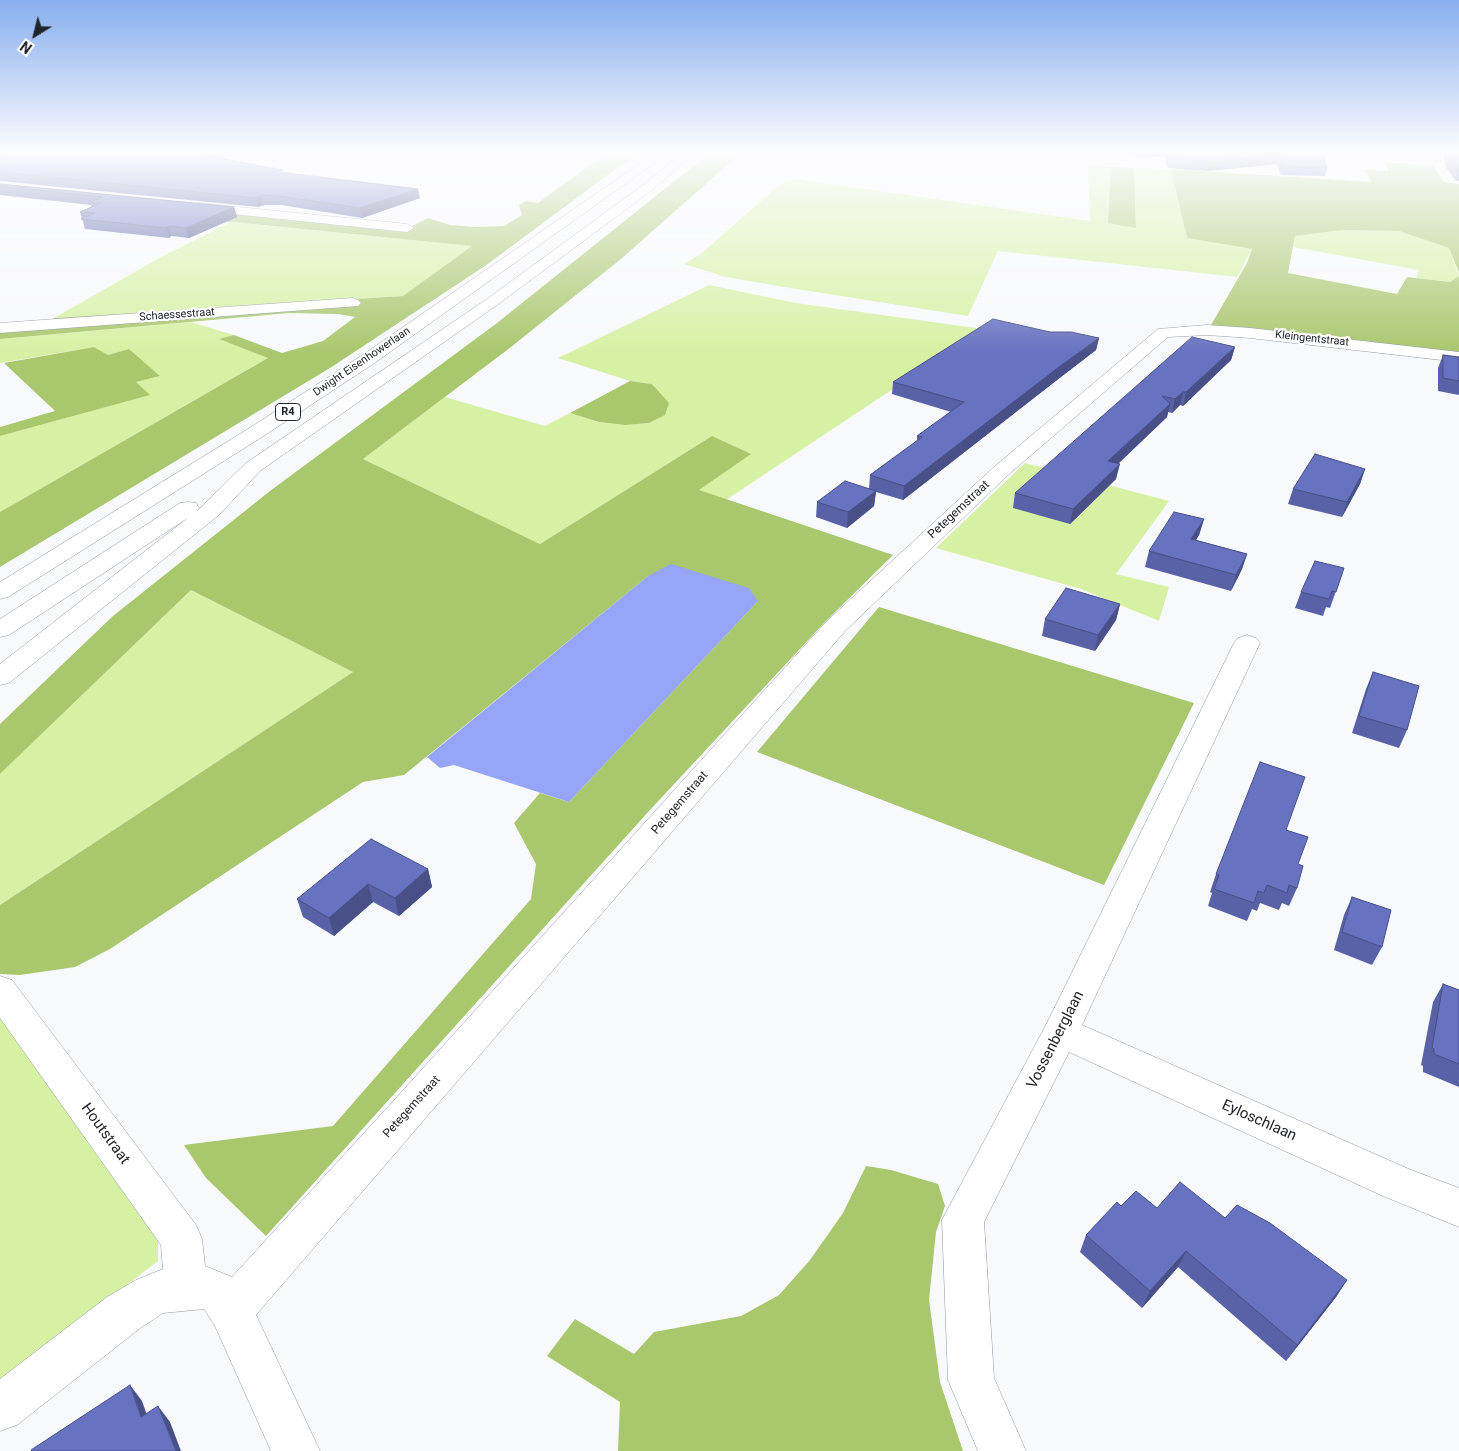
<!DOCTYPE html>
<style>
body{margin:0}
#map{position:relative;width:1459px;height:1451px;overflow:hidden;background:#f8f9fd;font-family:Roboto,sans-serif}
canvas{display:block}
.north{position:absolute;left:10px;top:10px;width:50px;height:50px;-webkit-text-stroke:4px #fff;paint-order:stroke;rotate:216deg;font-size:14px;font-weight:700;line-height:20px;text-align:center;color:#22242b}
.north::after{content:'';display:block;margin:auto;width:18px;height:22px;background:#22242b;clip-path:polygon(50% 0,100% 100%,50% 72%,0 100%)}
</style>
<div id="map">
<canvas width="1459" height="1451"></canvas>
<div class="north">N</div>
</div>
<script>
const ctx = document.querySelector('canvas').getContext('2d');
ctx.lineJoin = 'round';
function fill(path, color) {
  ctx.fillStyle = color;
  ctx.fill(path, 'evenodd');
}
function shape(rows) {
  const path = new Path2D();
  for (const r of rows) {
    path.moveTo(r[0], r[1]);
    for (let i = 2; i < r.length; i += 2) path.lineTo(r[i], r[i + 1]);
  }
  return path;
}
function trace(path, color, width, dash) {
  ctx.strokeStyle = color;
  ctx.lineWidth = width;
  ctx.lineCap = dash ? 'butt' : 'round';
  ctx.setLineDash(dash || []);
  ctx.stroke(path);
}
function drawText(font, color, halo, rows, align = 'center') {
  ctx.font = font + ' Roboto,sans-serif';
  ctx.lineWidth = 4.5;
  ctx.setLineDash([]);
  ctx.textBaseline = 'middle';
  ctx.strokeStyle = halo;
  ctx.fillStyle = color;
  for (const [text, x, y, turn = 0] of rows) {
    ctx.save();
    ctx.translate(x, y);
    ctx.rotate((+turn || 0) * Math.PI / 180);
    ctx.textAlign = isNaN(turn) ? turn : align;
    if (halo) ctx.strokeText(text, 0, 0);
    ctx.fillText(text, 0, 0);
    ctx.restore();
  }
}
const green = shape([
 [1088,166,1111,167,1109,223,1136,227,1134,168,1171,169,1187,238,1252,249,1237,277,998,251,968,316,784,287,726,277,684,264,702,253,771,192,785,182,794,179,1090,221],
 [231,222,473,246,403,296,54,318,161,257],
 [1343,230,1399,231,1449,248,1459,276,1450,282,1416,278,1419,270,1293,247,1295,236],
 [709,285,796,303,983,329,726,500,698,490,712,436,540,544,363,459,445,397,545,426,570,413,599,422,625,425,649,423,665,415,653,384,630,381,558,358],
 [191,322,234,335,220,339,268,358,0,512,0,436,149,395,136,382,160,376,129,350,108,355,94,347,0,363,0,339],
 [1025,463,1169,501,1116,574,1169,587,1159,621,1081,589,936,548],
 [191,590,353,672,0,905,0,774],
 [0,983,158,1226,158,1261,0,1382]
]);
const forest = shape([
 [609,151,640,151,485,266,330,368,0,567,0,512,268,358,219,339,234,335,282,353,323,341,355,317,338,314,289,313,0,339,0,330,46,327,54,318,403,296,472,246,223,221,230,212,404,230,428,218,450,225,475,227,504,226,522,215,519,205,526,201,538,203],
 [712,151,743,151,621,259,511,347,363,459,540,544,712,436,751,454,699,490,893,555,825,622,649,811,266,1236,206,1178,184,1145,333,1126,531,899,536,864,514,823,540,793,569,802,758,601,648,576,404,775,363,782,110,949,75,967,20,975,0,974,0,905,353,672,191,590,0,774,0,724,113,616,270,491,497,323],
 [1385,162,1433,166,1444,182,1459,184,1459,273,1449,248,1399,231,1343,230,1295,236,1288,273,1397,294,1407,277,1450,282,1459,276,1459,354,1211,325,1247,263,1252,249,1187,238,1171,169,1371,182,1365,170,1388,171],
 [1111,167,1134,168,1136,228,1108,223],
 [94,347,108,355,129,349,160,376,136,382,150,395,0,436,0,427,55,411,4,363],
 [630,381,652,384,669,403,665,415,649,423,625,425,599,422,570,413],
 [879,607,1194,703,1104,885,757,752],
 [866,1166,891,1170,938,1184,945,1206,936,1232,929,1300,940,1382,963,1451,618,1451,620,1402,547,1356,575,1319,634,1354,654,1332,741,1316,779,1295,810,1260,843,1213]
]);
const water = shape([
 [671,564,749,588,758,601,569,802,454,765,440,768,427,757,648,576]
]);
const minor = shape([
 [198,203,407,224,414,228,407,232,194,210,192,207,194,204,198,203],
 [353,298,358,300,361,303,358,306,0,333,0,323,353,298],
 [1207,325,1250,328,1459,352,1459,362,1250,338,1207,335,1168,337,1008,475,845,631,256,1315,320,1451,271,1451,215,1326,204,1309,163,1313,139,1329,17,1425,0,1431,0,1379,107,1297,136,1280,163,1269,161,1245,0,1018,0,976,12,980,196,1225,202,1239,205,1266,232,1277,387,1108,827,621,994,467,1158,329,1207,325],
 [1247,635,1256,638,1260,643,1082,1025,1411,1170,1459,1188,1459,1227,1383,1196,1069,1052,984,1222,994,1378,1026,1451,978,1451,948,1380,942,1220,1047,1023,1234,643,1238,638,1247,635]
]);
const highway = shape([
 [658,151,671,151,376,362,262,437,8,597,0,599,0,582,248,429,364,354,658,151],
 [684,151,697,151,651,191,497,305,260,471,219,515,9,683,0,685,0,664,189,517,9,635,0,637,0,619,180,503,188,502,196,503,199,508,197,511,246,463,487,299,643,185,684,151]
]);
const wall = shape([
 [0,151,222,151,224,157,221,158,283,172,420,198,362,218,281,205,264,205,258,207,0,181],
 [1065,151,1086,151,1073,153],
 [1103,151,1322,151,1327,168,1325,176,1281,175,1277,164,1207,171,1169,168,1167,167,1165,157,1103,154],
 [1442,151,1459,151,1459,181,1455,180,1446,167],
 [0,184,234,207,237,217,189,238,171,236,169,238,85,229,80,212,91,207,91,205,0,195],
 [1050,332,1099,338,1096,350,1057,380,903,500,876,492,874,506,847,528,816,517,817,502,869,489,870,475,917,441,917,436,951,412,892,394,893,382],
 [1235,347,1231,360,1183,406,1180,405,1172,413,1168,412,1167,417,1118,464,1116,479,1070,524,1013,508,1015,493],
 [1443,355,1459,357,1459,395,1438,391,1438,368],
 [1365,469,1360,484,1342,517,1288,504,1293,489],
 [1204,519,1199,535,1196,540,1247,554,1242,569,1231,591,1145,567,1149,551],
 [1344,568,1330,608,1326,607,1323,616,1295,608,1301,592],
 [1120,604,1116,620,1095,651,1042,636,1045,619],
 [1373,672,1407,730,1399,748,1352,733,1366,689],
 [1286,830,1298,864,1297,888,1289,906,1282,903,1279,910,1260,903,1257,911,1252,909,1247,921,1208,906,1212,893,1210,892,1216,874],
 [428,869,432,887,399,916,373,902,334,936,303,917,297,899],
 [1352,897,1382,947,1372,965,1334,950,1344,915],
 [1443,984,1459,990,1459,1087,1423,1072,1423,1066,1421,1065,1433,1002],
 [1121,1206,1157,1208,1225,1218,1347,1280,1336,1297,1286,1361,1178,1267,1142,1308,1080,1252,1086,1235]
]);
const shadedWall = shape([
 [215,151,222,151,224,157,204,163,202,155],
 [963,151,969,151,963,154],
 [1073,151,1086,151,1073,153],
 [1279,155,1277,164,1207,171,1209,162],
 [418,189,420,198,362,218,360,208],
 [261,195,264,205,258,207,256,198],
 [234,207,237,217,189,238,186,228],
 [168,226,171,236,169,238,166,228],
 [1099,338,1096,350,1057,380,903,500,904,486,1059,367],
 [1235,347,1231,360,1183,406,1186,392],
 [1183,392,1180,405,1172,413,1175,399],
 [1170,404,1167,417,1105,476,1108,461],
 [1120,464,1116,479,1070,524,1073,509],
 [1365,469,1360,484,1342,517,1347,502],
 [876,491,874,506,847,528,848,512],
 [1204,519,1199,535,1187,555,1191,539],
 [1247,554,1242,569,1231,591,1236,575],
 [1120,604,1116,620,1095,651,1098,635],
 [428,869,432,887,399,916,395,898],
 [368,884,373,902,334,936,329,918],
 [1186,1251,1178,1267,1142,1308,1150,1291],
 [1347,1280,1336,1297,1286,1361,1297,1345],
 [130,1385,142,1401,153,1432,141,1417],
 [158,1406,170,1422,181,1451,176,1451]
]);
const building = shape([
 [0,151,215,151,202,155,283,170,279,172,418,189,360,208,279,196,261,195,256,198,0,172,0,151],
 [1167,151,1322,151,1327,168,1283,167,1279,155,1209,162,1171,160,1169,158,1167,151],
 [1448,151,1459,151,1459,171,1458,171,1450,157,1448,151],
 [0,184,234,207,186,228,168,226,166,228,81,219,95,213,80,212,101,203,90,202,103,197,0,186,0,184],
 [993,319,1050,332,1071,332,1099,338,1059,367,904,486,870,475,922,437,917,436,964,402,893,382,993,319],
 [1192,337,1235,347,1186,392,1183,392,1175,399,1162,396,1170,404,1108,461,1120,464,1073,509,1015,493,1192,337],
 [1443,355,1459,357,1459,381,1443,378,1443,355],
 [1315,454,1365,469,1347,502,1293,489,1315,454],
 [845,481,876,491,848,512,817,502,845,481],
 [1174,512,1204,519,1191,539,1247,554,1236,575,1149,551,1174,512],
 [1315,561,1344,568,1336,592,1332,591,1329,599,1301,592,1315,561],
 [1066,588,1120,604,1098,635,1045,619,1066,588],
 [1373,672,1419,686,1407,730,1359,716,1373,672],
 [1260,762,1305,777,1286,830,1308,837,1298,864,1303,866,1297,888,1289,885,1287,893,1267,885,1264,893,1258,891,1254,903,1214,889,1219,875,1216,874,1260,762],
 [371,839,428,869,395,898,368,884,329,918,297,899,371,839],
 [1352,897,1391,910,1382,947,1342,932,1352,897],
 [1443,984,1459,990,1459,1064,1434,1054,1434,1049,1432,1047,1443,984],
 [1180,1182,1225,1218,1237,1205,1270,1223,1347,1280,1297,1345,1186,1251,1150,1291,1086,1235,1117,1202,1121,1206,1136,1191,1157,1208,1180,1182],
 [130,1385,141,1417,158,1406,176,1451,32,1451,31,1450,130,1385]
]);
const farStreetnames = [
 ["Schaessestraat",177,315,-4],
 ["Kleingentstraat",1312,339,6],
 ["Dwight Eisenhowerlaan",362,362,-34]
];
const shields = [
 [288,412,25]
];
const shieldNames = [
 ["R4",288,412]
];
const streetNames = [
 ["Petegemstraat",959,510,-43],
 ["Petegemstraat",680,803,-49],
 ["Petegemstraat",412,1107,-48]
];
const nearStreetnames = [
 ["Vossenberglaan",1056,1040,-63],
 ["Eyloschlaan",1259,1121,24],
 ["Houtstraat",105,1134,54]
];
fill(green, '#d6f1a4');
fill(forest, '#a9c76d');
fill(water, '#96a5f8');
trace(minor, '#9195a7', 1);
trace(highway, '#9195a7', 1);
fill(minor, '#fff');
fill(highway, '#fff');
fill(wall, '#5962a6');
fill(shadedWall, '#485087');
fill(building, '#6772c1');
trace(building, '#485087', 1);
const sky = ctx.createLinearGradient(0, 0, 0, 354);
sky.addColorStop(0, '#87aeee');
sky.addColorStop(0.43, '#fcfcfe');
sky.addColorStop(1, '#fcfcfe00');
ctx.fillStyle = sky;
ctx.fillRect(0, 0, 1459, 354);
drawText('11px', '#22242b', '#fff', farStreetnames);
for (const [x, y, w] of shields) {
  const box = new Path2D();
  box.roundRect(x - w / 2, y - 8.5, w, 17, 4);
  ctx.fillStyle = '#fff';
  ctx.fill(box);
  trace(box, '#22242b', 1);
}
drawText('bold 11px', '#22242b', null, shieldNames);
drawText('12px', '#22242b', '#fff', streetNames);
drawText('15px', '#22242b', '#fff', nearStreetnames);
</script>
